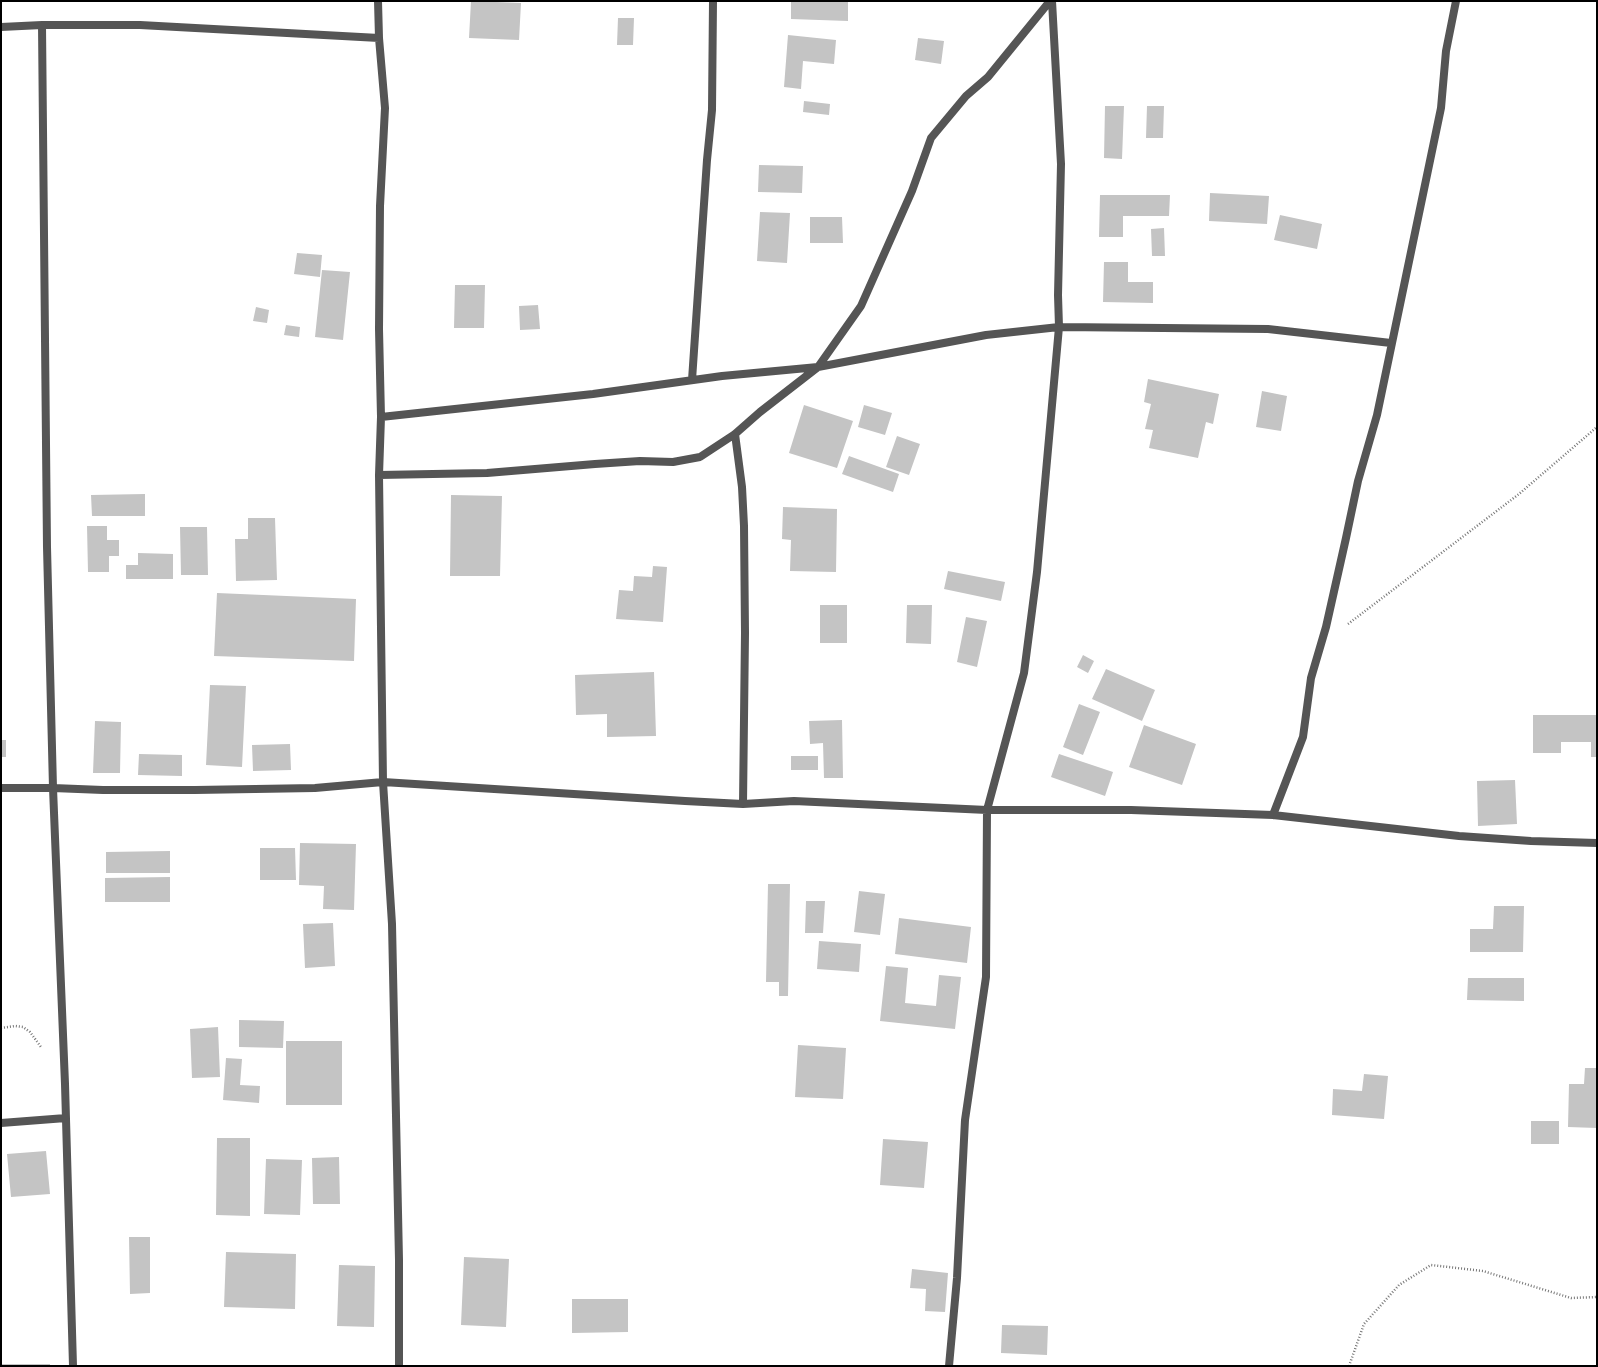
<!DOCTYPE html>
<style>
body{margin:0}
#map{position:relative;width:1598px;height:1367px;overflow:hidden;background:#fff;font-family:"PT Sans Narrow",sans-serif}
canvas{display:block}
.frame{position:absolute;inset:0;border:2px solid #000;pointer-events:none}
</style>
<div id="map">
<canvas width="1598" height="1367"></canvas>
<div class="frame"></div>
</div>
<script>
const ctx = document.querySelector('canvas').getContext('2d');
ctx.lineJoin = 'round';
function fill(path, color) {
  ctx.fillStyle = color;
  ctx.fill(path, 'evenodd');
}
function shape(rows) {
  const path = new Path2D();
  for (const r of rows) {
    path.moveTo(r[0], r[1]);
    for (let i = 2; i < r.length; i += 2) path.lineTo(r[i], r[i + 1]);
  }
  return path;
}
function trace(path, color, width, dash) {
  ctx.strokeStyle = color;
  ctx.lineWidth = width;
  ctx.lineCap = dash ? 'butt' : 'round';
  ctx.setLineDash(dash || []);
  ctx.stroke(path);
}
const building = shape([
 [471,1,521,3,519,40,469,38],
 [791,1,848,1,848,21,791,19],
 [618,18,634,18,633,45,617,45],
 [788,35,836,40,834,64,803,61,801,89,784,87],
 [918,38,944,41,941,64,915,60],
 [804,101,830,104,829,115,803,112],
 [1105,106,1124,106,1122,159,1104,158],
 [1147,106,1164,106,1163,138,1146,138],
 [759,165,803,166,802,193,758,192],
 [1210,193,1269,196,1267,224,1209,221],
 [1100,195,1170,195,1169,216,1123,216,1123,237,1099,237],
 [760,212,790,213,787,263,757,261],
 [1280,215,1322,224,1317,249,1274,240],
 [810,217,842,217,843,243,810,243],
 [1164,228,1165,256,1152,256,1151,229],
 [297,253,322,255,320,277,294,274],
 [1104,262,1128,262,1128,282,1153,282,1153,303,1103,302],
 [322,270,350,272,343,340,315,337],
 [455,285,485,285,484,328,454,328],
 [538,305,540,329,520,330,519,306],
 [256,307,269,310,267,323,253,321],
 [286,325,300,327,299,337,284,335],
 [1148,379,1219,394,1213,424,1206,422,1198,458,1149,448,1153,430,1145,429,1151,404,1144,402],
 [1262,391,1287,396,1281,431,1256,427],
 [804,405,853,421,837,468,789,453],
 [864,405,892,413,885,435,858,427],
 [897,436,920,444,909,475,886,467],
 [849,456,899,474,893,492,842,474],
 [145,494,145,516,92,516,91,495],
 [451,495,502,496,500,576,450,576],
 [783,507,837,509,836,572,790,571,791,540,782,539],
 [248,518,275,518,277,580,236,581,235,539,248,539],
 [87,526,107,526,107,540,119,540,119,556,109,556,109,572,88,572],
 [180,527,207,527,208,575,181,575],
 [138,553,173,554,173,579,126,579,126,565,138,565],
 [653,566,667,567,663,622,616,619,619,590,633,591,634,576,652,577],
 [948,571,1005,582,1001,601,944,589],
 [217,593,356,599,354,661,214,656],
 [820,605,847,605,847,643,820,643],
 [907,605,932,605,931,644,906,643],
 [966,617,987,621,977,667,957,662],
 [1083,655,1094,661,1088,673,1077,667],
 [1106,669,1155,690,1142,721,1092,699],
 [654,672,656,736,607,737,607,714,576,715,575,675],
 [210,685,246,686,242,767,206,765],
 [1079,704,1100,712,1083,755,1063,747],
 [1533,715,1597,715,1597,757,1591,757,1591,742,1561,742,1561,753,1533,753],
 [842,720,843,778,824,778,823,743,810,744,809,721],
 [95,721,121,722,120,773,93,773],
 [1144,725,1196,744,1182,785,1129,767],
 [1,740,6,740,6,757,1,757],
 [290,744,291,770,253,771,252,745],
 [139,754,182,755,182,776,138,775],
 [1059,754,1113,772,1105,796,1051,777],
 [791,756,818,756,818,770,791,770],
 [1515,780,1517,824,1478,826,1477,781],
 [300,843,356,844,354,910,323,909,324,886,299,885],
 [260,848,295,848,296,880,260,880],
 [170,851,170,873,106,873,106,852],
 [170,877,170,902,105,902,105,878],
 [768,884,790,884,788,996,779,996,779,982,766,982],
 [859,891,885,894,880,935,854,932],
 [806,901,825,901,823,933,805,933],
 [1494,906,1524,906,1523,952,1470,952,1470,929,1493,929],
 [899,918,971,927,967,963,895,954],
 [333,923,335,966,305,968,303,924],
 [819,941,861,944,859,972,817,969],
 [886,966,908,968,905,1003,936,1006,939,975,961,977,955,1029,880,1021],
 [1468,978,1524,978,1524,1001,1467,1000],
 [239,1020,284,1021,283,1048,239,1047],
 [218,1027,220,1077,192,1078,190,1029],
 [286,1041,342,1041,342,1105,286,1105],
 [798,1045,846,1048,843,1099,795,1097],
 [226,1058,242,1059,240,1085,260,1086,259,1103,223,1100],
 [1585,1068,1597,1068,1597,1128,1568,1127,1569,1084,1584,1084],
 [1364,1074,1388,1076,1384,1119,1332,1115,1333,1089,1362,1091],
 [1531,1121,1559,1121,1559,1144,1531,1144],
 [217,1138,250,1138,250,1216,216,1215],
 [883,1139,928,1142,924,1188,880,1185],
 [46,1151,50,1194,11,1197,7,1154],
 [339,1157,340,1204,313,1204,312,1158],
 [266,1159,302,1160,300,1215,264,1214],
 [129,1237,150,1237,150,1293,130,1294],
 [226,1252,296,1254,295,1309,224,1307],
 [464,1257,509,1259,506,1327,461,1325],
 [339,1265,375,1266,374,1327,337,1326],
 [912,1269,948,1273,945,1312,925,1311,926,1289,910,1288],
 [572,1299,628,1299,628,1332,572,1333],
 [1002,1325,1048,1326,1047,1355,1001,1353],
 [1,1364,50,1364,50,1366,1,1366]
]);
const path = shape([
 [1348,624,1519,494,1597,427],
 [1,1028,15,1026,23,1027,30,1032,41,1047],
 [1349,1366,1364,1324,1399,1285,1431,1265,1483,1271,1571,1298,1597,1297]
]);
const minor = shape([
 [378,1,379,38,385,108,380,206,379,329,381,417,379,475,383,782,392,924,399,1260,399,1366],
 [42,25,47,547,53,788,65,1084,73,1366],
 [1,27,42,25,140,25,379,38],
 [692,380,707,160,712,110,713,1],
 [381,417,593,394,722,376,818,367,986,335,1059,327,1268,329,1391,343],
 [735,434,742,487,744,526,745,633,743,804],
 [379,475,487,473,595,464,640,461,673,462,700,457,735,434,760,412,818,367,861,306,912,191,931,138,966,96,988,77,1050,1],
 [1,788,53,788,103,790,195,790,315,788,383,782,685,801,743,804,794,801,987,810,1131,810,1273,815,1459,836,1531,841,1597,843],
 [1273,815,1303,737,1311,678,1326,627,1346,538,1358,481,1377,415,1441,108,1446,51,1456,1],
 [1,1123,66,1118],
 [949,1366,957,1278,965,1120,986,977,987,810,1024,673,1037,572,1059,327,1058,295,1061,164,1052,1]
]);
fill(building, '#c4c4c4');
trace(path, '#777', 2.5, [1, 2]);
trace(minor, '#555', 8);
</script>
